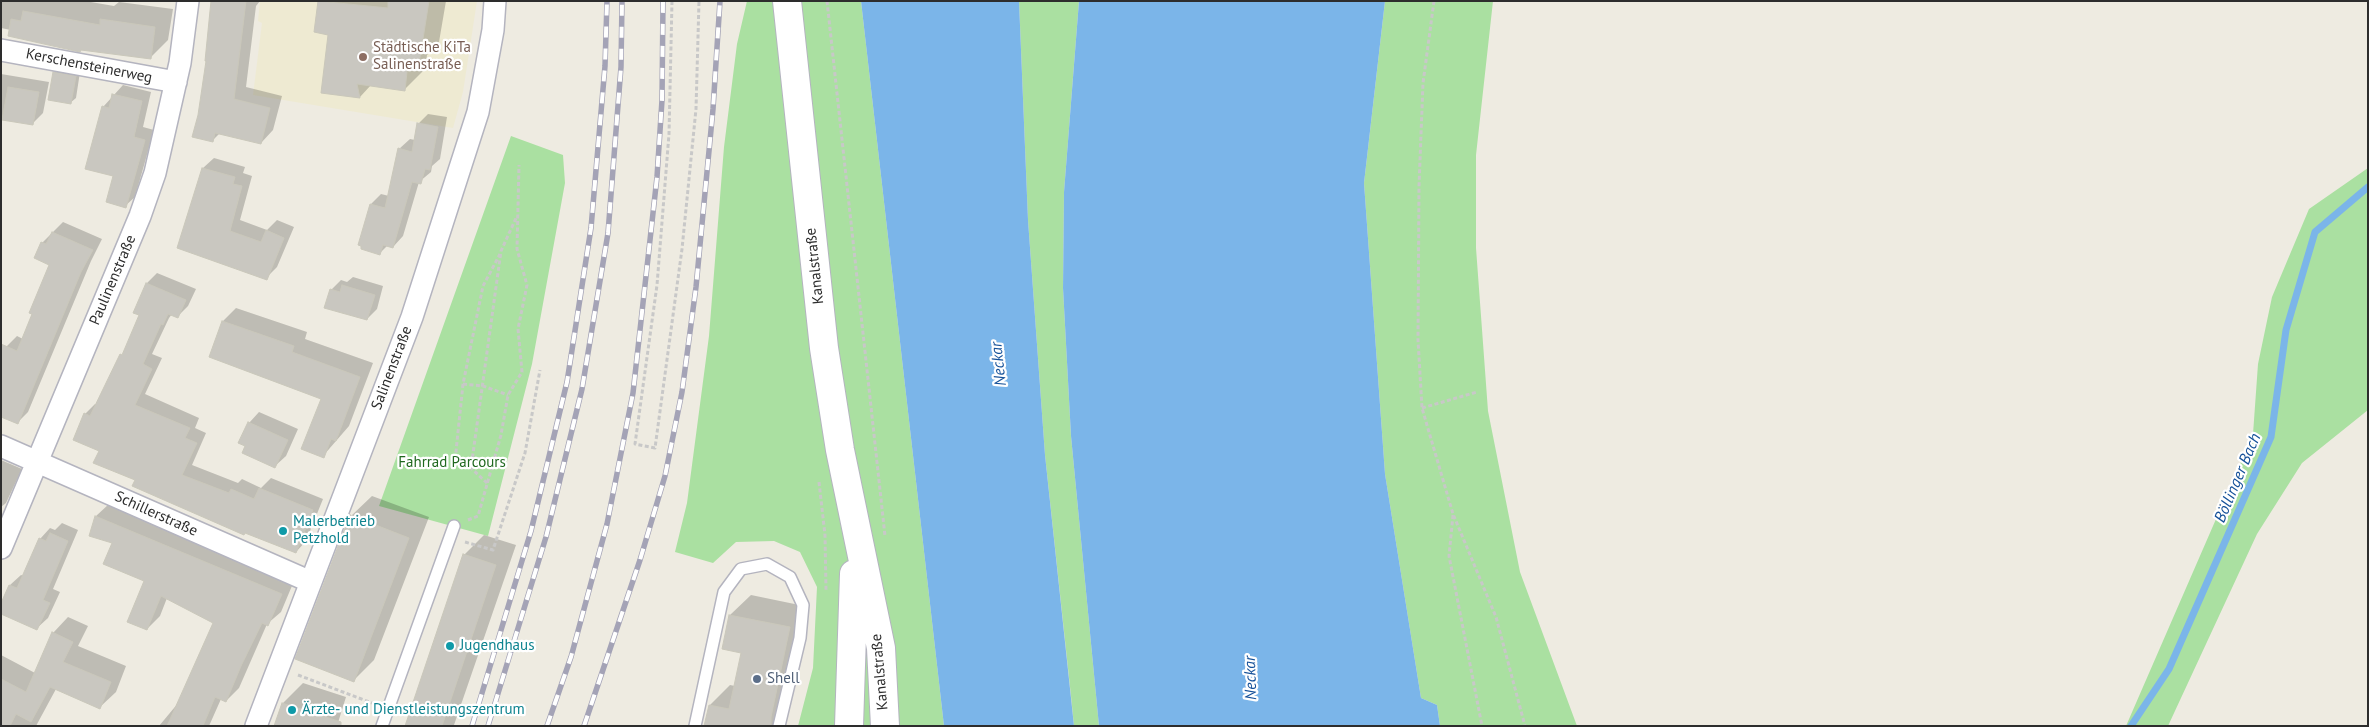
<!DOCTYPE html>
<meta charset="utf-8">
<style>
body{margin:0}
#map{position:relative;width:2369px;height:727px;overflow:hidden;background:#eeebe1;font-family:"PT Sans",sans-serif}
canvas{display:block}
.frame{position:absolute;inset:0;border:2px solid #2d2d2d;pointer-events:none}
</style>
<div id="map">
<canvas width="2369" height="727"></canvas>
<div class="frame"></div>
</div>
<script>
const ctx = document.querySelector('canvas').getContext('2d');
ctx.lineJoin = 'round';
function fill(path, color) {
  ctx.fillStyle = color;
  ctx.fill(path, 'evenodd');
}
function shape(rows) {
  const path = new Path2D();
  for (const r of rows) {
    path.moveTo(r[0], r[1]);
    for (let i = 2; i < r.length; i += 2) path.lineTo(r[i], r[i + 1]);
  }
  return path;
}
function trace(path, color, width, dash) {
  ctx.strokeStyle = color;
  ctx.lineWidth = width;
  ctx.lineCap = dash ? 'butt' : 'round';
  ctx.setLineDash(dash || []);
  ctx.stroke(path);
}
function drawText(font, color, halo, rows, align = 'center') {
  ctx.font = font + ' "PT Sans",sans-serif';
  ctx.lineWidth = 4.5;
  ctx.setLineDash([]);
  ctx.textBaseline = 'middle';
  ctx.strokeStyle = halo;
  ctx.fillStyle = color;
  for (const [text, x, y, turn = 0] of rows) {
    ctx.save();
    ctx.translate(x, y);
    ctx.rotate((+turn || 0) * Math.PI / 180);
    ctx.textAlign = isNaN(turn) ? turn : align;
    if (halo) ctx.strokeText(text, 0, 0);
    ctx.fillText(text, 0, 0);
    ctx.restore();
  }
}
const education = shape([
 [260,1,477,1,463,92,453,128,253,95,262,23,258,21]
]);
const green = shape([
 [747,1,861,1,944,726,798,726,813,668,817,587,800,552,774,541,736,542,713,563,675,552,687,503,709,336,724,147,737,44],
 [1019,1,1079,1,1064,192,1063,288,1071,436,1099,726,1074,726,1071,696,1045,455,1028,220],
 [1385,1,1493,1,1476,155,1476,248,1488,411,1520,572,1577,726,1440,726,1437,705,1421,698,1385,474,1364,183],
 [511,136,563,155,565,183,532,364,488,536,379,506],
 [2368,168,2368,410,2302,463,2257,534,2168,726,2126,726,2253,434,2258,364,2272,297,2309,209]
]);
const water = shape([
 [861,1,1019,1,1028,220,1045,455,1074,726,944,726],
 [1079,1,1385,1,1364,183,1385,474,1421,698,1437,705,1440,726,1099,726,1071,436,1063,288,1064,192]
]);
const shadow = shape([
 [1,1,85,1,114,6,119,2,173,9,168,40,150,58,1,28],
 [212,1,260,1,256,6,246,87,282,96,273,130,261,143,220,133,212,141,199,116,208,60],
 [319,1,446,1,439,42,427,55,425,69,405,89,371,85,360,97,329,34],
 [59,68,80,72,76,98,70,103,54,73],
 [1,74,49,82,43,113,33,123,1,118],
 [123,85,151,92,143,127,154,130,135,197,125,206,115,175,103,107],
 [428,114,447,117,440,159,432,166,431,172,419,182,403,236,393,247,388,245,380,253,360,244,371,204,381,194,389,196,399,149,410,139,415,140,418,124],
 [214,158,245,167,243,173,252,176,240,220,267,230,277,220,294,227,277,267,266,278,178,247,203,168],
 [63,222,102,239,91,261,28,412,17,423,6,347,17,336,23,339,50,264,42,243],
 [157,273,196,289,188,306,178,316,172,314,169,318,152,354,162,358,145,394,199,418,195,428,206,433,192,465,238,483,242,479,261,488,271,478,323,499,306,541,296,552,136,479,100,450,85,414,95,404,97,405,125,351,141,315,147,283],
 [353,277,383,286,377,309,367,319,331,290,341,280,347,282],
 [236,308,307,332,305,339,373,363,349,426,323,456,323,399,211,356,223,321],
 [259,412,298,429,286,456,275,466,246,446,249,423],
 [1,460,22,469,6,503,1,507],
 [372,496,429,517,374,660,354,680,351,516],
 [109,504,294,581,281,612,267,624,239,688,226,701,221,699,209,726,159,726,179,702,215,622,167,598,160,616,147,629,145,580,114,542,96,516],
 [62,523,78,530,53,589,60,592,48,618,37,628,1,606,10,585,21,575,24,576,40,539,50,528,55,530],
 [484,535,516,545,454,725,406,726,464,555],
 [751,595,809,607,784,726,706,726,710,705,730,685,735,686,742,652,723,648,730,615],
 [68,617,88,626,78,646,126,666,116,692,100,707,56,689,36,726,1,726,1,655,35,673,53,633],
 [303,683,346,697,337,726,275,726,283,703]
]);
const stream = shape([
 [2131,726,2169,669,2271,437,2286,330,2315,232,2368,187]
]);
const building = shape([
 [211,1,246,1,234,99,270,108,261,144,215,133,213,142,192,137,198,115,206,61,205,61,211,1],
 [318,1,388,8,388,1,429,1,419,64,408,62,405,91,357,84,360,98,321,93,328,35,314,32,318,1],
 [23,11,100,25,100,19,155,27,151,59,81,50,80,52,8,36,11,19,21,21,23,11],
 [53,72,76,76,71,104,48,100,53,72],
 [8,87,39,92,33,125,2,120,8,87],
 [112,94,142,101,134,137,145,140,126,208,106,202,113,176,85,169,102,106,109,108,112,94],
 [417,123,438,127,430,170,425,169,421,184,412,182,393,248,383,245,380,255,361,249,361,246,358,245,370,204,385,208,398,148,412,152,417,123],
 [202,168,235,177,233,184,242,186,230,231,261,242,266,230,284,238,267,280,177,248,202,168],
 [52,232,93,250,81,272,18,424,1,417,1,344,17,351,32,314,29,313,49,265,34,258,41,242,46,244,52,232],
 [146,283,186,300,178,318,168,314,163,325,161,324,143,364,152,369,135,405,190,428,185,438,197,443,182,475,229,493,231,489,254,499,259,488,313,510,296,553,245,533,244,535,132,486,135,480,93,463,99,451,73,440,84,413,90,416,120,354,122,355,139,315,133,313,146,283],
 [342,285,375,295,367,320,324,308,330,289,340,292,342,285],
 [222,321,294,346,292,352,360,377,336,441,331,439,324,458,301,449,321,399,209,357,222,321],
 [248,422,288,440,275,468,242,453,245,446,238,443,248,422],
 [350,515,409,538,354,682,295,659,350,515],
 [95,516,282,594,268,626,262,623,241,666,226,702,215,697,203,726,167,726,213,623,161,596,147,630,127,622,144,581,103,564,112,543,89,536,95,516],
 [50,533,68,541,43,600,50,603,37,630,1,614,1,603,9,585,17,588,39,538,46,541,50,533],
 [463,554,496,565,442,726,405,726,463,554],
 [729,615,790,627,771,717,771,726,704,726,709,705,729,709,741,653,722,649,729,615],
 [52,632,73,642,63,662,111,682,100,709,50,687,31,722,16,714,10,726,1,726,1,679,26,692,52,632],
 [282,703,341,722,341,726,274,726,282,703]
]);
const path = shape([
 [672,1,669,134,657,285,635,444,655,448,682,249,696,109,699,1],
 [827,1,885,536],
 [1434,1,1423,83,1419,186,1418,340,1422,408,1453,514,1496,617,1525,726],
 [463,384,483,386,508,395],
 [1422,408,1477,392],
 [471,468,455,461,463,384,483,286,500,254],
 [819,482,825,535,826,590],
 [487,483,471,468,501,251,517,216],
 [1453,515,1449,556,1482,726],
 [468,520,478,516,501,435,508,395,522,372,518,329,527,285,517,249,519,165],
 [465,542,493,550,525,453,540,370],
 [298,675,372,703]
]);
const lane = shape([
 [382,726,454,526],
 [695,726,724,592,741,569,767,564,790,577,803,605,800,638,779,726]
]);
const street = shape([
 [1,50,176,82],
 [1,446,311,582],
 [1,548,140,216,155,173,180,63,188,1],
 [256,726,412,317,478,112,493,30,495,1]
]);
const secondary = shape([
 [787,1,824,348,840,450,881,648,885,726],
 [849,726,854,574]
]);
const rail = shape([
 [472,726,531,531,567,382,591,228,605,66,607,1],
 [488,726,546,537,582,389,608,233,621,67,622,1],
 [547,726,571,657,607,524,633,393,657,177,662,100,663,1],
 [584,726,640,560,665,476,682,392,696,287,713,109,720,1]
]);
const markers = [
 [363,57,5,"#8d6e63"],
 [283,531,5,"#0f9aa8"],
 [450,646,5,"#0f9aa8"],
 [757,679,5,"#5c6f8a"],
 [292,710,5,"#0f9aa8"]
];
const educationNames = [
 ["Städtische KiTa",373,48],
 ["Salinenstraße",373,65]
];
const streetNames = [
 ["Kerschensteinerweg",89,66,11],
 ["Kanalstraße",815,266,-96],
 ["Paulinenstraße",113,280,-67],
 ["Salinenstraße",392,368,-69],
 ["Schillerstraße",156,514,24],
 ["Kanalstraße",880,672,-95]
];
const parkNames = [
 ["Fahrrad Parcours",452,463]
];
const cultureNames = [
 ["Malerbetrieb",293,522],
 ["Petzhold",293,539],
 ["Jugendhaus",460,646],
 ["Ärzte- und Dienstleistungszentrum",302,710]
];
const serviceNames = [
 ["Shell",767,679]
];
const waterNames = [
 ["Neckar",999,364,-96],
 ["Böllinger Bach",2238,478,-67],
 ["Neckar",1251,678,-92]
];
fill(education, '#eeead2');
fill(green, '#aae0a1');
fill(water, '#7bb5e9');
fill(shadow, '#0003');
trace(stream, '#7bb5e9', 7);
fill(building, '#c9c7c0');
trace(building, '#c9c7ba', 1);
trace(lane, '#b4b4bf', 14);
trace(street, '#b4b4bf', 24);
trace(secondary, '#b4b4bf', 30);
trace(path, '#c8c8c8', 3, [4, 2.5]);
trace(lane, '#fff', 11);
trace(street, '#fff', 21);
trace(secondary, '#fff', 28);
trace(rail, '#a4a3b6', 5.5);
trace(rail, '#fff', 4, [11]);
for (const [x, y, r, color] of markers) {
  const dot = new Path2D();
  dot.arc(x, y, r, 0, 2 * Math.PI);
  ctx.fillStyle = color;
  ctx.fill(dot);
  trace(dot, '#fff', 2);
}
drawText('15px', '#785e54', '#fff', educationNames, 'left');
drawText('15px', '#2d2d2d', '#fff', streetNames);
drawText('15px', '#20681f', '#fff', parkNames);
drawText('15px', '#0d838f', '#fff', cultureNames, 'left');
drawText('15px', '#4e5e75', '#fff', serviceNames, 'left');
drawText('italic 16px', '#155199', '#fff', waterNames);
</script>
